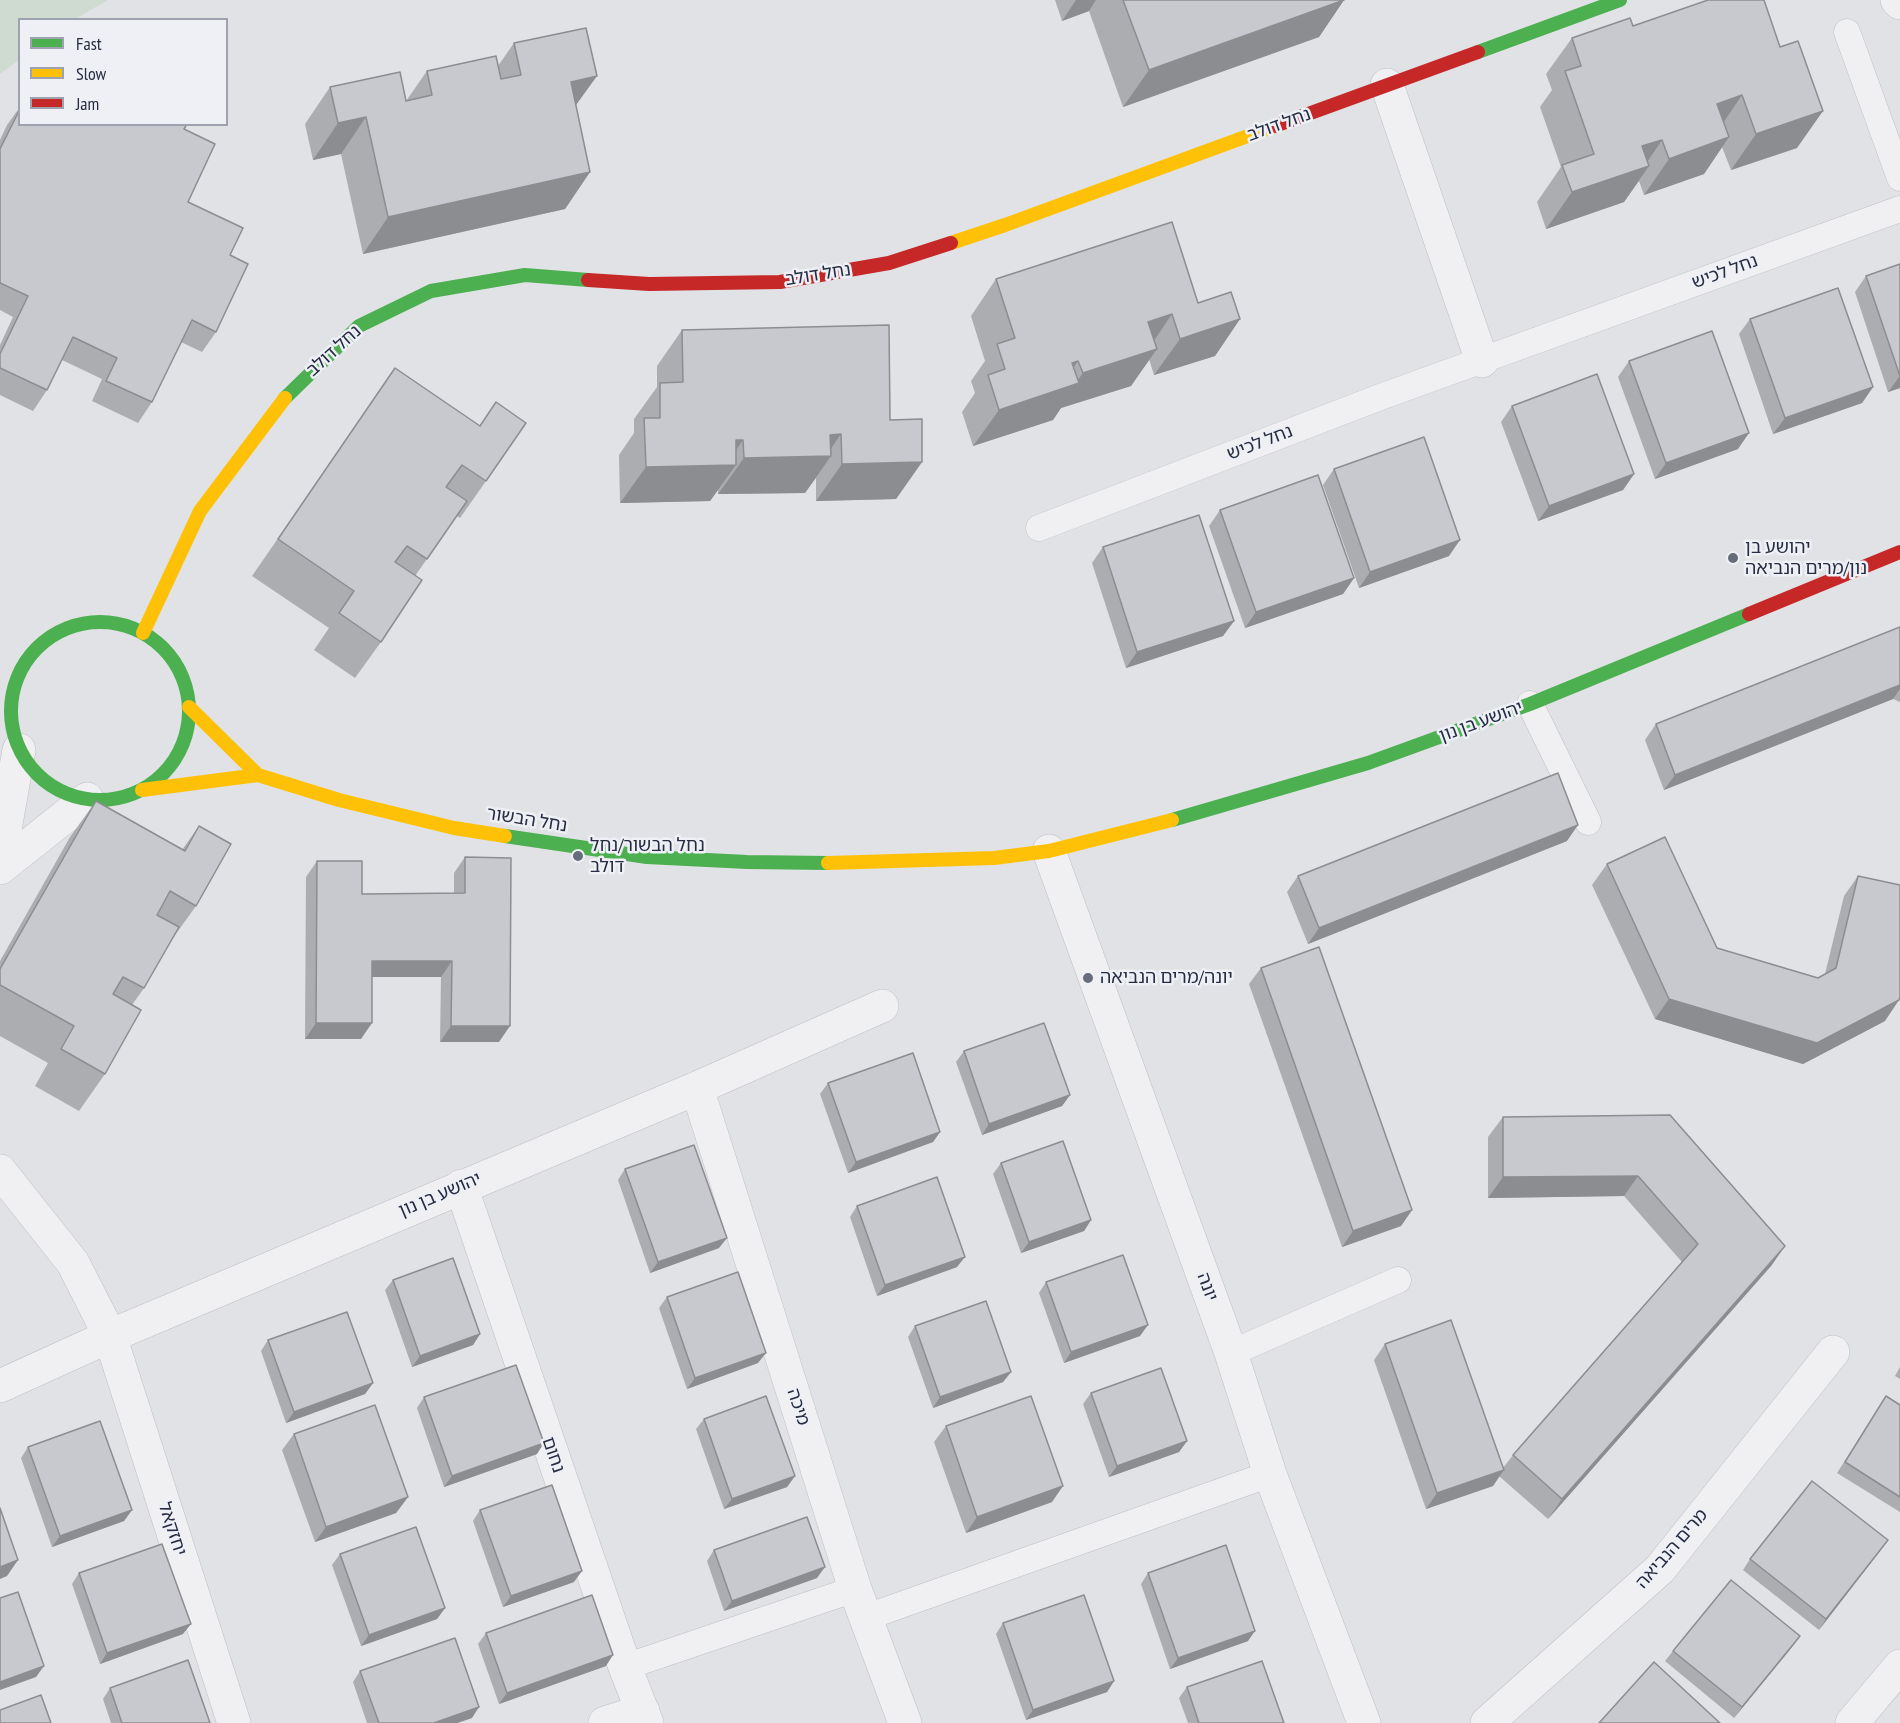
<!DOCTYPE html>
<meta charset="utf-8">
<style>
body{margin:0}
#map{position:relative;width:1900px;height:1723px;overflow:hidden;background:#e1e2e6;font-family:"PT Sans Narrow",sans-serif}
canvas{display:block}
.legend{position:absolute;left:18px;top:18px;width:210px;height:108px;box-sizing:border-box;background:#eef0f6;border:2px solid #9ea2ae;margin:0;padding:8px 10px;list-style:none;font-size:18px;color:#262c41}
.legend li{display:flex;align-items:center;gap:12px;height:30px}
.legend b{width:30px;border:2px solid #9ea2ae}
</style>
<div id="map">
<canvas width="1900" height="1723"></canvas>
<ul class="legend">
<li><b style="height:8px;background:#4caf50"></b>Fast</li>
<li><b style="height:8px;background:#ffc107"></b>Slow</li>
<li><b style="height:8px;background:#c62828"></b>Jam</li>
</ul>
</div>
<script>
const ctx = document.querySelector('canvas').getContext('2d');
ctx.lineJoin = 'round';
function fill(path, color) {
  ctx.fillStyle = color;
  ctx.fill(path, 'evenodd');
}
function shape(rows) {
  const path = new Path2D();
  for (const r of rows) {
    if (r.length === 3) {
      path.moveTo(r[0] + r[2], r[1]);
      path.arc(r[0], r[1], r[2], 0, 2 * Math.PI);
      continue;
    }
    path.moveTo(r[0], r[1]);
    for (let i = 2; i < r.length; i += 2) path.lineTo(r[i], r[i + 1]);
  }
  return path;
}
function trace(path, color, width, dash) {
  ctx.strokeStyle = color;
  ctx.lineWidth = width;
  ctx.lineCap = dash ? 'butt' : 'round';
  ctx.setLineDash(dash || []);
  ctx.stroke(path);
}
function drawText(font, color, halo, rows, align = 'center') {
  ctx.font = font + ' "PT Sans Narrow","Noto Sans Hebrew",sans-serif';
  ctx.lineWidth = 5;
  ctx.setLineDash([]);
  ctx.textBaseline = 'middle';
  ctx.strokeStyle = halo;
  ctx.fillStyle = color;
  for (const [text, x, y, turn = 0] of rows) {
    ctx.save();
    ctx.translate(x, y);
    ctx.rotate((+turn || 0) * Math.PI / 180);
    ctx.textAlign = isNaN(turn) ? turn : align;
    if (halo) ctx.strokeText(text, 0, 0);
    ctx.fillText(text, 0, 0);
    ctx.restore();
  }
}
const green = shape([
 [0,0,108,0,75,19,20,20,19,60,0,74]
]);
const lane = shape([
 [1847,32,1900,178],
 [1039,528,1383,396,1900,209],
 [1530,704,1588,822],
 [1231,1353,1398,1280],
 [867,1617,1270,1474],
 [625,1667,855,1589]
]);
const street = shape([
 [1897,0,1900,3],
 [1387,85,1482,361],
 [1049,851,1231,1353,1270,1474,1364,1723],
 [0,858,19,750],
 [0,868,87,799],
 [697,1088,855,1589,905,1723],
 [0,1171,73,1263,110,1336,234,1723],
 [461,1186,625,1667,647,1723],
 [0,1386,110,1336,697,1088,882,1006],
 [605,1723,643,1711],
 [1487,1723,1660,1569,1833,1352],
 [1852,1723,1900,1666]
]);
const fast = shape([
 [1478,52,1620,0],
 [285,398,359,326,431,291,525,275,588,280],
 [100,711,89],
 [1172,820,1368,763,1530,704,1749,614],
 [505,836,647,857,747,862,828,863]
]);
const slow = shape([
 [951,243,1005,225,1275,126],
 [143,633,200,511,285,398],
 [189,707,258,775],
 [142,790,258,775,339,800,454,828,505,836],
 [828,863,994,858,1049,851,1172,820]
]);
const jam = shape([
 [1275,126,1478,52],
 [588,280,649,284,780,282,889,263,951,243],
 [1749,614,1900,552]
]);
const wall = shape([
 [1055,0,1344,0,1319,37,1123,107,1089,11,1062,21],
 [1633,26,1780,47,1797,148,1731,170,1722,147,1704,174,1644,195,1639,181,1624,202,1546,229,1537,202,1561,167,1540,107,1552,90,1546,74,1572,38],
 [514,43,576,106,590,172,565,209,363,254,341,154,313,160,305,124,330,87,406,101,427,71,498,66],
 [20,107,20,124,184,129,188,202,230,255,216,332,202,352,181,342,152,402,138,423,92,401,102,379,62,360,47,390,33,411,0,395,0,345,13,317,0,310,0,140,7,125],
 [1900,264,1900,388,1888,392,1855,292,1866,276],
 [996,279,1198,303,1240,319,1215,356,1154,375,1149,359,1131,386,1061,408,1053,420,973,446,962,412,975,393,971,381,985,361,971,316],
 [1750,319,1873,387,1862,403,1773,434,1739,334],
 [682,330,890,420,922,462,896,499,816,501,816,478,805,493,718,494,718,490,710,501,620,503,619,455,634,433,634,419,657,387,657,366],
 [1629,361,1738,449,1655,479,1618,377],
 [370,405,486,481,460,518,457,516,415,576,381,642,355,678,314,650,329,628,252,576],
 [1512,406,1634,474,1623,490,1538,521,1501,422],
 [1334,469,1449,556,1359,588,1323,485],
 [1220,510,1354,578,1343,594,1245,628,1209,526],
 [1103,547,1234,621,1223,636,1126,668,1092,563],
 [1900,627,1900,702,1893,699,1664,790,1645,740,1656,724],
 [96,801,182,850,199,826,196,906,170,942,144,988,132,1005,105,1074,79,1111,35,1086,48,1063,0,1036,0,961,70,837],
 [1567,841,1308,944,1287,892,1298,876],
 [465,857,499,1042,440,1042,441,977,372,977,361,1039,305,1039,306,877,317,861,362,894,454,893,454,873],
 [1607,864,1717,948,1818,978,1825,974,1844,896,1858,876,1885,1021,1803,1064,1655,1019,1592,885],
 [1261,968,1412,1210,1401,1226,1342,1247,1249,984],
 [964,1051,1070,1095,1062,1106,982,1135,956,1062],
 [828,1083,940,1132,933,1142,848,1173,820,1094],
 [1670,1115,1785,1246,1771,1266,1548,1519,1499,1476,1493,1486,1426,1509,1374,1360,1385,1344,1503,1468,1513,1455,1682,1262,1624,1196,1488,1198,1488,1137,1503,1117],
 [1001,1163,1091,1220,1084,1231,1021,1253,993,1174],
 [625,1169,719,1248,650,1273,618,1180],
 [857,1206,957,1267,877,1296,850,1217],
 [393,1280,480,1334,473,1345,412,1367,385,1290],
 [1046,1282,1140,1336,1064,1363,1039,1293],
 [667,1297,758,1363,687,1389,659,1308],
 [915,1326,1011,1372,1003,1382,933,1408,908,1337],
 [268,1340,373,1383,365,1394,286,1423,261,1351],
 [1900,1367,1900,1379,1895,1376],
 [1091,1393,1187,1441,1179,1452,1109,1477,1083,1404],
 [1886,1396,1900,1405,1900,1512,1837,1473],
 [424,1397,537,1454,444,1487,417,1408],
 [704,1419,795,1476,787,1487,724,1509,696,1429],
 [946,1426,1052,1502,966,1533,934,1442],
 [294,1434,408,1497,396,1513,315,1542,282,1450],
 [28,1447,132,1510,124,1521,52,1547,21,1458],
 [480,1510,574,1582,503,1607,473,1521],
 [714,1550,817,1578,724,1611,707,1561],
 [1880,1551,1819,1630,1743,1570,1750,1559],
 [340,1554,445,1608,437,1619,361,1646,332,1565],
 [79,1573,183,1634,100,1664,72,1584],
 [1148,1573,1248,1641,1170,1669,1141,1584],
 [1003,1623,1114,1681,1107,1692,1026,1720,996,1634],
 [486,1633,606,1666,499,1704,478,1644],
 [1792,1647,1734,1718,1665,1661,1673,1651],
 [360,1671,472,1718,457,1723,367,1723,353,1682],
 [1187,1687,1284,1723,1188,1723,1179,1698],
 [110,1688,210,1723,111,1723,103,1699]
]);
const shadedWall = shape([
 [1076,0,1096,0,1089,11,1062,21],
 [1344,0,1319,37,1123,107,1149,70],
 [597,76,571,112,571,82],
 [1742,95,1717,132,1717,104],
 [1823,111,1797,148,1731,170,1756,134],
 [366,117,341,154,313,160,338,123],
 [1729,137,1704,174,1644,195,1669,159],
 [1662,140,1643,168,1649,166,1624,202,1546,229,1572,192,1642,146],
 [590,172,565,209,363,254,388,217],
 [1172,314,1147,351,1148,322],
 [1240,319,1215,356,1154,375,1180,339],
 [1157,349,1131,386,1061,408,1053,420,973,446,999,410,1072,363,1078,361,1058,390,1074,385,1083,373],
 [1900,376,1900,388,1888,392],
 [1873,387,1862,403,1773,434,1785,418],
 [1749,433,1738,449,1655,479,1666,463],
 [841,434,826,456,831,456,805,493,718,494,744,458,830,435],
 [736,440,743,440,726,465,736,465,710,501,620,503,646,467],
 [922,462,896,499,816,501,842,464],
 [1634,474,1623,490,1538,521,1549,506],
 [1460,540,1449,556,1359,588,1370,572],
 [1354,578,1343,594,1245,628,1256,612],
 [1234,621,1223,636,1126,668,1137,652],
 [1900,685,1900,689,1893,699,1664,790,1675,775],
 [1578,825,1567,841,1308,944,1319,928],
 [372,961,452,961,441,977,361,977],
 [1669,999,1899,1000,1885,1021,1803,1064,1655,1019],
 [316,1023,372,1023,361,1039,305,1039],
 [451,1026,510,1026,499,1042,440,1042],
 [1070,1095,1062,1106,982,1135,989,1124],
 [940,1132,933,1142,848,1173,856,1162],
 [1638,1176,1624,1196,1488,1198,1503,1177],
 [1412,1210,1401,1226,1342,1247,1353,1231],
 [1091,1220,1084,1231,1021,1253,1029,1242],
 [727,1238,719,1248,650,1273,658,1262],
 [1785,1246,1771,1266,1548,1519,1562,1499],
 [965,1257,957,1267,877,1296,885,1285],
 [1148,1325,1140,1336,1064,1363,1071,1352],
 [480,1334,473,1345,412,1367,420,1356],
 [766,1353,758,1363,687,1389,695,1378],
 [1011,1372,1003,1382,933,1408,940,1397],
 [373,1383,365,1394,286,1423,294,1412],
 [1187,1441,1179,1452,1109,1477,1117,1466],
 [544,1443,537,1454,444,1487,452,1476],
 [1504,1470,1493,1486,1426,1509,1437,1493],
 [795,1476,787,1487,724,1509,732,1499],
 [1063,1486,1052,1502,966,1533,977,1517],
 [408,1497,396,1513,315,1542,326,1527],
 [132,1510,124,1521,52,1547,60,1536],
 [1888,1540,1880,1551,1819,1630,1826,1619],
 [18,1560,7,1576,0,1579,0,1567],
 [825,1567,817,1578,724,1611,732,1601],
 [582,1571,574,1582,503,1607,511,1596],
 [445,1608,437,1619,361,1646,369,1635],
 [191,1624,183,1634,100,1664,107,1653],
 [1255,1631,1248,1641,1170,1669,1178,1658],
 [1800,1636,1792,1647,1734,1718,1742,1707],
 [613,1655,606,1666,499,1704,507,1693],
 [44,1666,36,1677,0,1690,0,1682],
 [1114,1681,1107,1692,1026,1720,1033,1710],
 [479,1707,472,1718,457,1723,434,1723]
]);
const building = shape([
 [1123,0,1344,0,1149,70,1123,0],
 [1708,0,1764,0,1780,47,1798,41,1823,111,1756,134,1742,95,1717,104,1729,137,1669,159,1662,140,1642,146,1649,166,1572,192,1562,165,1594,154,1565,71,1581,66,1572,38,1630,18,1633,26,1708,0],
 [586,28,597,76,571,82,590,172,388,217,366,117,338,123,330,87,400,72,406,101,432,95,427,71,496,56,501,79,521,75,514,43,586,28],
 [20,109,20,124,187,124,184,129,215,144,188,202,243,228,230,255,248,264,216,332,192,320,152,402,106,381,117,358,73,337,47,390,0,368,0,354,28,296,0,283,0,149,20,109],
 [1172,222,1198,303,1231,292,1240,319,1180,339,1172,314,1148,322,1157,349,1083,373,1078,361,1072,363,1079,383,999,410,988,375,1005,369,997,344,1015,338,996,279,1172,222],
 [1900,264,1900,376,1866,276,1900,264],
 [1838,288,1873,387,1785,418,1750,319,1838,288],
 [889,325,890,420,922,419,922,462,842,464,841,434,830,435,831,456,744,458,743,440,736,440,736,465,646,467,644,418,660,418,660,383,683,382,682,330,889,325],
 [1712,331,1749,433,1666,463,1629,361,1712,331],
 [395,368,480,426,496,402,526,423,486,481,462,465,446,487,467,501,427,559,407,546,395,562,422,580,381,642,339,613,354,591,278,539,395,368],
 [1597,374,1634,474,1549,506,1512,406,1597,374],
 [1424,437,1460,540,1370,572,1334,469,1424,437],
 [1318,475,1354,578,1256,612,1220,510,1318,475],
 [1199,515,1234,621,1137,652,1103,547,1199,515],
 [1900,627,1900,685,1675,775,1656,724,1900,627],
 [1558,773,1578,825,1319,928,1298,876,1558,773],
 [96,801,185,851,199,826,231,844,196,906,170,891,157,915,179,927,144,988,123,977,113,994,141,1010,105,1074,61,1049,74,1026,0,985,0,969,96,801],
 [1665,837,1717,948,1818,978,1836,968,1858,876,1900,885,1900,997,1899,1000,1817,1043,1669,999,1607,864,1665,837],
 [465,857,511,858,510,1026,451,1026,452,961,372,961,372,1023,316,1023,317,861,362,861,362,894,465,893,465,857],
 [1319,947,1412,1210,1353,1231,1261,968,1319,947],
 [1044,1023,1070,1095,989,1124,964,1051,1044,1023],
 [913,1053,940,1132,856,1162,828,1083,913,1053],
 [1670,1115,1785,1246,1562,1499,1513,1455,1698,1244,1638,1176,1503,1177,1503,1117,1670,1115],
 [1063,1141,1091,1220,1029,1242,1001,1163,1063,1141],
 [694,1145,727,1238,658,1262,625,1169,694,1145],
 [937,1177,965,1257,885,1285,857,1206,937,1177],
 [1123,1255,1148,1325,1071,1352,1046,1282,1123,1255],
 [453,1258,480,1334,420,1356,393,1280,453,1258],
 [738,1272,766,1353,695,1378,667,1297,738,1272],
 [986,1301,1011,1372,940,1397,915,1326,986,1301],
 [347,1312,373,1383,294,1412,268,1340,347,1312],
 [1451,1320,1504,1470,1437,1493,1385,1344,1451,1320],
 [516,1365,544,1443,452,1476,424,1397,516,1365],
 [1161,1368,1187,1441,1117,1466,1091,1393,1161,1368],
 [766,1396,795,1476,732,1499,704,1419,766,1396],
 [1031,1396,1063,1486,977,1517,946,1426,1031,1396],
 [1886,1396,1900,1405,1900,1497,1845,1462,1886,1396],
 [375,1405,408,1497,326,1527,294,1434,375,1405],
 [100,1421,132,1510,60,1536,28,1447,100,1421],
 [1812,1481,1888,1540,1826,1619,1750,1559,1812,1481],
 [552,1485,582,1571,511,1596,480,1510,552,1485],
 [0,1508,18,1560,0,1567,0,1508],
 [807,1517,825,1567,732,1601,714,1550,807,1517],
 [416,1527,445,1608,369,1635,340,1554,416,1527],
 [162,1544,191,1624,107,1653,79,1573,162,1544],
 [1226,1545,1255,1631,1178,1658,1148,1573,1226,1545],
 [1731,1580,1800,1636,1742,1707,1673,1651,1731,1580],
 [18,1592,44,1666,0,1682,0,1598,18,1592],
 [592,1595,613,1655,507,1693,486,1633,592,1595],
 [1084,1595,1114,1681,1033,1710,1003,1623,1084,1595],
 [455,1638,479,1707,434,1723,379,1723,360,1671,455,1638],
 [188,1660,210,1723,122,1723,110,1688,188,1660],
 [1262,1661,1284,1723,1199,1723,1187,1687,1262,1661],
 [1654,1662,1720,1723,1599,1723,1654,1662],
 [41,1695,51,1723,0,1723,0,1710,41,1695]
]);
const markers = [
 [1733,558,6,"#676c7b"],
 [578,856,6,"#676c7b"],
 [1088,978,6,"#676c7b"]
];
const streetNames = [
 ["נחל דולב",1279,125,-20],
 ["נחל לכיש",1725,272,-20],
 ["נחל דולב",818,275,-9],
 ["נחל דולב",334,351,-42],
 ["נחל לכיש",1260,443,-21],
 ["יהושע בן נון",1481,722,-20],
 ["נחל הבשור",527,820,9],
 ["יהושע בן נון",440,1195,-23],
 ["יונה",1207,1287,70],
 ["מיכה",798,1407,72],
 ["נחום",553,1455,71],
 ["יחזקאל",172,1529,72],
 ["מרים הנביאה",1672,1549,-49]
];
const poiNames = [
 ["יהושע בן",1745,548],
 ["נון/מרים הנביאה",1745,569],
 ["נחל הבשור/נחל",590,846],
 ["דולב",590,867],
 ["יונה/מרים הנביאה",1100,978]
];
fill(green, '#cfdad0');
trace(lane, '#bebfc4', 27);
trace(street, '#bebfc4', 34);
trace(lane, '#f0f0f3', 26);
trace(street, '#f0f0f3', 33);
trace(fast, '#4caf50', 14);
trace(slow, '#ffc107', 14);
trace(jam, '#c62828', 14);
fill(wall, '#acadb1');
fill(shadedWall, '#8c8d90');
fill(building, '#c8c9ce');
trace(building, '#8c8d90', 1.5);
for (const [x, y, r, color] of markers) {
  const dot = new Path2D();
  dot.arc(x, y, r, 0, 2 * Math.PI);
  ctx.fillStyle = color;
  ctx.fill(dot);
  trace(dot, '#eef0f6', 2);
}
drawText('18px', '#262c41', '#eef0f6', streetNames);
drawText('18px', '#262c41', '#eef0f6', poiNames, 'left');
</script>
